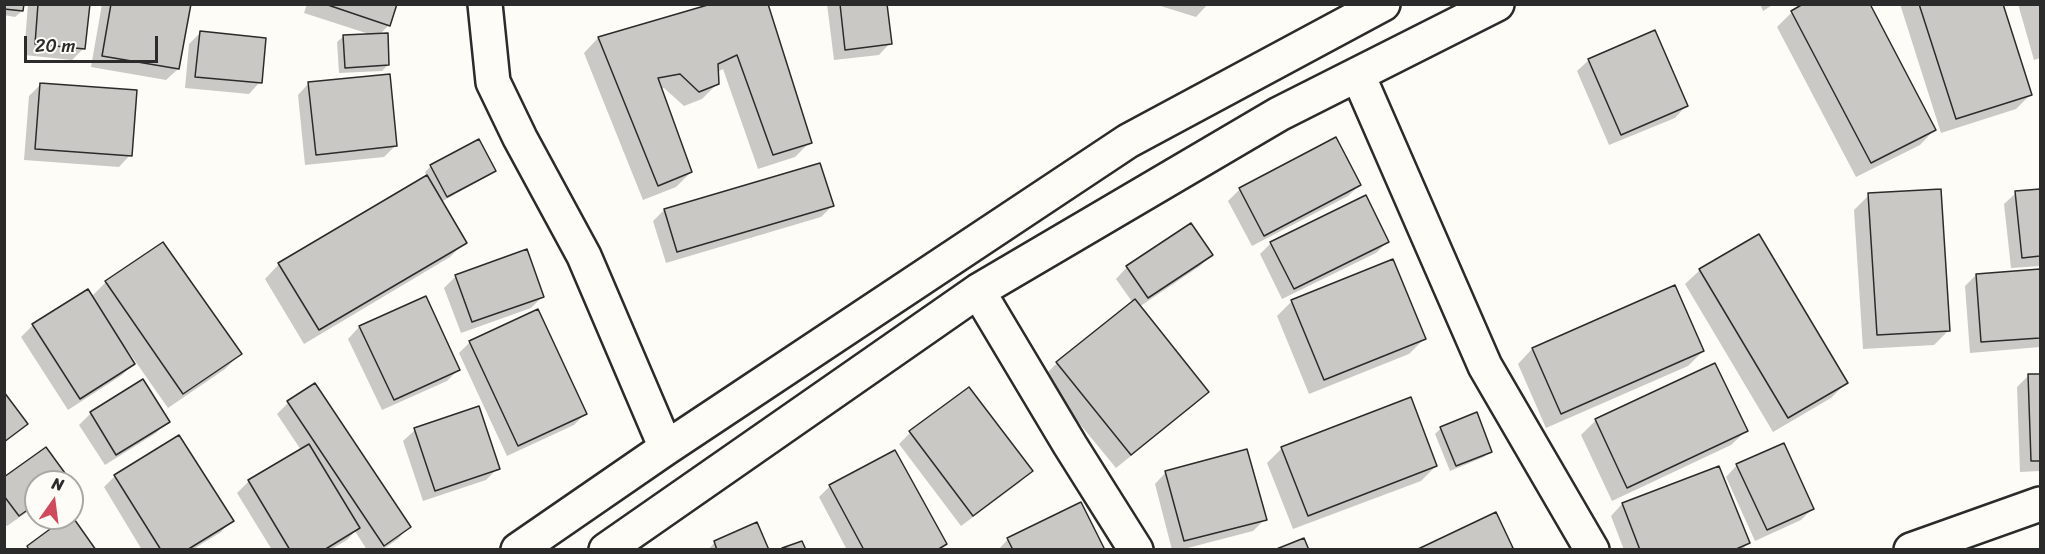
<!DOCTYPE html>
<style>
body{margin:0}
#map{position:relative;width:2045px;height:554px;overflow:hidden;background:#fdfcf7;font-family:Sriracha,sans-serif}
canvas{display:block}
.frame{position:absolute;inset:0;border:6px solid #2b2b2b;pointer-events:none}
.north{position:absolute;left:24px;top:470px;width:60px;height:60px;box-sizing:border-box;background:#fdfcf7;border:2px solid #a9a8a5;border-radius:50%;rotate:14deg;font-size:16px;font-weight:700;line-height:24px;text-align:center;color:#2b2b2b}
.north::after{content:'';display:block;margin:auto;width:21px;height:27px;background:#d1495b;clip-path:polygon(50% 0,100% 100%,50% 72%,0 100%)}
.scale{position:absolute;left:24px;top:36px;width:134px;height:27px;box-sizing:border-box;border:3px solid #2b2b2b;border-top:0;padding-left:8px;font-size:18px;line-height:21px;white-space:nowrap;color:#2b2b2b;-webkit-text-stroke:4px #fdfcf7;paint-order:stroke}
</style>
<div id="map">
<canvas width="2045" height="554"></canvas>
<div class="frame"></div>
<div class="north">N</div>
<div class="scale">20 m</div>
</div>
<script>
const ctx = document.querySelector('canvas').getContext('2d');
ctx.lineJoin = 'round';
function fill(path, color) {
  ctx.fillStyle = color;
  ctx.fill(path, 'evenodd');
}
function shape(rows) {
  const path = new Path2D();
  for (const r of rows) {
    path.moveTo(r[0], r[1]);
    for (let i = 2; i < r.length; i += 2) path.lineTo(r[i], r[i + 1]);
  }
  return path;
}
function trace(path, color, width, dash) {
  ctx.strokeStyle = color;
  ctx.lineWidth = width;
  ctx.lineCap = dash ? 'butt' : 'round';
  ctx.setLineDash(dash || []);
  ctx.stroke(path);
}
const shadow = shape([
 [4,4,22,11,15,17,4,15],
 [28,4,88,4,84,48,72,60,24,55],
 [102,4,189,4,178,69,166,80,91,67],
 [307,4,395,4,389,25,379,35,388,65,382,71,339,73,337,42,344,36,372,35,304,13],
 [717,4,810,142,795,157,758,169,723,69,717,72,717,84,702,99,684,106,664,88,660,89,691,172,676,187,643,200,584,53,598,38],
 [827,4,885,4,890,43,879,55,834,60],
 [1154,4,1208,4,1196,17],
 [1760,4,1774,4,1763,11],
 [1900,4,2001,4,2031,94,2016,109,1941,133],
 [2018,4,2040,4,2040,58,2034,60],
 [1792,12,1934,130,1920,145,1856,177,1777,27],
 [200,33,260,82,249,94,185,88,189,44],
 [1589,60,1686,106,1675,118,1609,145,1577,71],
 [309,83,396,145,384,157,305,165,298,95],
 [41,84,130,155,119,167,24,160,29,96],
 [431,166,494,170,488,176,441,202,465,242,450,257,304,344,265,279,279,264,427,177,425,172],
 [1360,185,1348,196,1252,246,1228,201,1240,189],
 [2040,191,2040,266,2011,268,2004,204,2016,193],
 [1869,195,1948,331,1934,345,1863,349,1854,210],
 [832,206,821,217,666,263,653,221,664,210],
 [1387,242,1376,253,1282,299,1260,254,1271,243],
 [163,244,240,354,225,369,168,408,126,348,124,349,133,364,122,375,68,410,21,337,33,325,91,297,106,282],
 [1211,255,1200,266,1139,307,1207,392,1193,406,1116,468,1042,378,1057,363,1133,303,1116,279,1127,267],
 [1700,270,1846,383,1831,398,1773,432,1685,284],
 [2040,271,2040,347,1970,353,1965,286,1976,275],
 [456,276,542,297,531,308,461,333,444,288],
 [1674,287,1703,351,1688,366,1546,428,1518,364,1532,349],
 [425,298,459,369,447,381,382,410,348,339,359,327],
 [1292,301,1424,339,1409,354,1309,394,1277,316],
 [470,342,585,414,574,425,507,456,459,353],
 [1715,365,1746,431,1731,445,1612,501,1581,435,1595,421],
 [2040,375,2040,471,2020,472,2017,387,2028,376],
 [142,381,168,421,156,433,105,465,79,425,91,413],
 [288,403,409,527,398,539,382,550,367,550,355,531,347,540,330,550,272,550,237,493,249,481,301,450,277,414],
 [1441,428,1490,451,1484,457,1450,471,1435,434],
 [415,430,498,468,486,480,423,501,403,441],
 [910,433,1031,471,1019,483,961,526,899,444],
 [1282,448,1436,466,1421,481,1293,529,1267,463],
 [1737,465,1812,509,1801,520,1755,541,1726,477],
 [1718,468,1748,543,1742,550,1624,550,1611,516,1622,504],
 [1166,472,1265,519,1253,531,1180,550,1172,550,1155,484],
 [115,476,232,520,221,532,192,550,142,550,104,487],
 [4,478,65,482,36,482,36,506,7,526,4,523],
 [830,486,945,544,939,550,847,550,819,497],
 [1008,539,1104,550,998,550],
 [715,542,768,550,708,550]
]);
const building = shape([
 [4,4,24,4,23,11,4,9,4,4],
 [38,4,90,4,85,49,35,44,38,4],
 [111,4,191,4,179,69,102,56,111,4],
 [325,4,397,4,390,26,325,4],
 [711,4,768,4,812,143,773,155,737,55,718,64,719,84,699,92,680,74,658,78,692,172,658,186,598,37,711,4],
 [840,4,887,4,892,44,845,50,840,4],
 [1803,4,1870,4,1936,130,1871,163,1791,11,1803,4],
 [1919,4,2003,4,2032,95,1956,119,1919,4],
 [1655,30,1688,106,1621,135,1588,59,1655,30],
 [200,31,266,38,262,83,195,77,200,31],
 [388,33,389,65,345,68,343,35,388,33],
 [390,74,397,146,316,155,308,82,390,74],
 [40,83,137,90,132,156,35,149,40,83],
 [1336,137,1361,185,1264,236,1239,188,1336,137],
 [479,139,496,171,447,197,430,165,479,139],
 [820,163,834,206,677,252,664,209,820,163],
 [427,175,467,243,319,330,278,263,427,175],
 [1941,189,1950,331,1877,335,1868,193,1941,189],
 [2040,189,2040,256,2022,258,2015,191,2040,189],
 [1366,195,1389,242,1294,289,1270,242,1366,195],
 [1191,223,1213,255,1148,298,1126,266,1191,223],
 [1759,234,1848,383,1788,418,1699,269,1759,234],
 [163,242,242,354,183,394,105,281,163,242],
 [527,249,544,297,472,322,455,275,527,249],
 [1393,259,1426,339,1324,380,1291,300,1393,259],
 [2040,269,2040,338,1981,342,1976,274,2040,269],
 [1675,285,1704,351,1561,414,1532,348,1675,285],
 [88,289,135,364,80,399,32,324,88,289],
 [426,296,460,370,394,400,359,326,426,296],
 [1135,299,1209,392,1131,455,1056,362,1135,299],
 [538,309,587,414,518,446,469,341,538,309],
 [1715,363,1748,431,1627,488,1595,419,1715,363],
 [2028,374,2040,374,2040,461,2031,461,2028,374],
 [143,379,170,422,116,455,90,412,143,379],
 [315,383,411,527,384,546,287,401,315,383],
 [969,387,1033,471,973,516,909,431,969,387],
 [4,392,28,424,4,442,4,392],
 [1411,397,1437,466,1308,516,1281,447,1411,397],
 [479,406,500,469,435,491,414,428,479,406],
 [1477,412,1492,452,1456,466,1440,427,1477,412],
 [179,435,234,521,187,550,161,550,114,475,179,435],
 [1784,443,1814,509,1767,530,1736,464,1784,443],
 [309,444,360,528,324,550,290,550,248,480,309,444],
 [46,447,70,480,67,482,36,482,36,504,19,516,4,496,4,477,46,447],
 [1247,449,1267,520,1184,541,1165,471,1247,449],
 [895,450,947,544,937,550,864,550,829,485,895,450],
 [1719,466,1750,543,1734,550,1640,550,1622,503,1719,466],
 [1081,502,1105,550,1013,550,1007,538,1081,502],
 [1496,512,1513,548,1509,550,1416,550,1496,512],
 [72,516,96,550,29,550,27,546,65,518,72,518,72,516],
 [757,522,769,550,717,550,714,541,757,522],
 [1304,538,1309,550,1274,550,1304,538],
 [802,541,806,550,782,548,802,541]
]);
const minor = shape([
 [485,4,493,82,520,138,584,256,666,448],
 [1358,75,1485,366,1592,550],
 [978,291,1070,445,1136,550],
 [518,550,666,448,1128,141,1383,4],
 [606,550,978,291,1279,114,1497,4],
 [1911,550,2040,504]
]);
fill(shadow, '#0003');
fill(building, '#c9c8c4');
trace(building, '#2b2b2b', 1.5);
trace(minor, '#2b2b2b', 38);
trace(minor, '#fdfcf7', 33);
</script>
